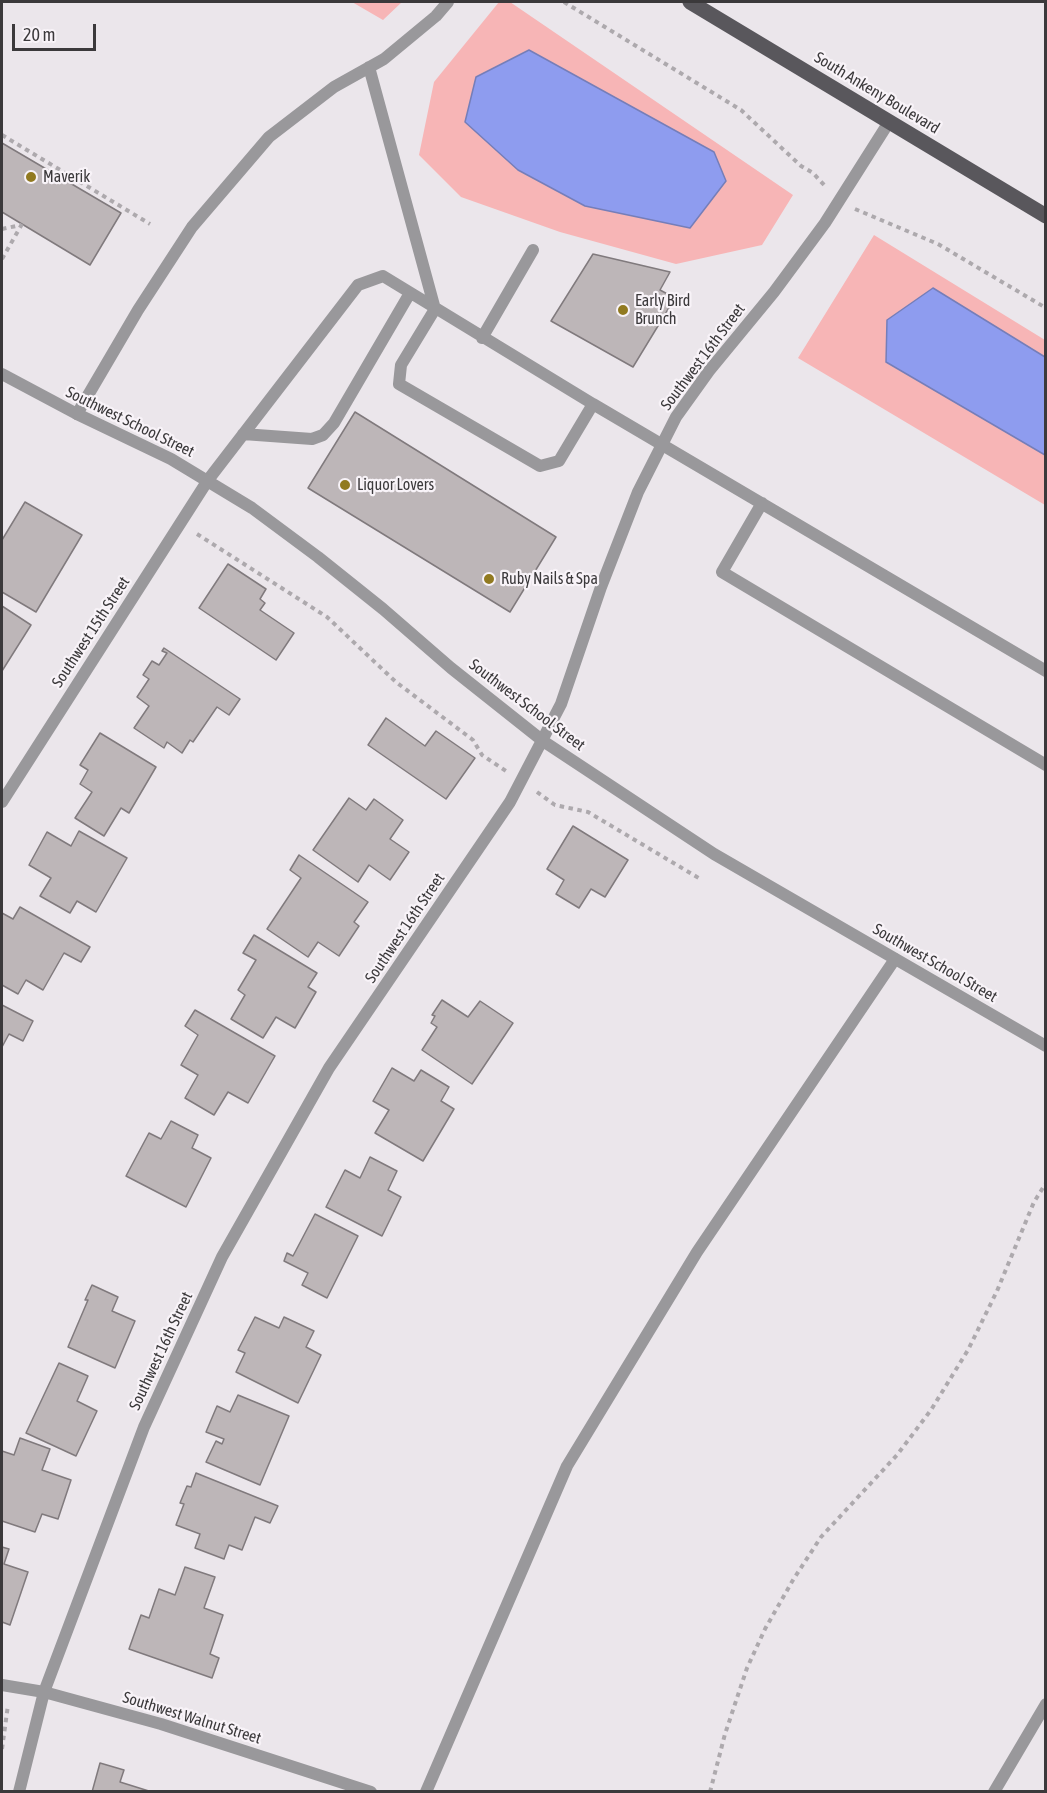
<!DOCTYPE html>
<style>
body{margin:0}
#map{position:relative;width:1047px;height:1793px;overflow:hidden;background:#ebe6eb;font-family:"Asap Condensed",sans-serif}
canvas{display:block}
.frame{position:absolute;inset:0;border:3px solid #3b393b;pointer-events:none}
.scale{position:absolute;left:12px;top:24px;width:84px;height:27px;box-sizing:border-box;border:3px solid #3b393b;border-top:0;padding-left:8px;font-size:18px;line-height:21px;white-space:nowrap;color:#3b393b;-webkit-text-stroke:4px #f8f3f8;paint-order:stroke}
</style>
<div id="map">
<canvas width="1047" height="1793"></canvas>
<div class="frame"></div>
<div class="scale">20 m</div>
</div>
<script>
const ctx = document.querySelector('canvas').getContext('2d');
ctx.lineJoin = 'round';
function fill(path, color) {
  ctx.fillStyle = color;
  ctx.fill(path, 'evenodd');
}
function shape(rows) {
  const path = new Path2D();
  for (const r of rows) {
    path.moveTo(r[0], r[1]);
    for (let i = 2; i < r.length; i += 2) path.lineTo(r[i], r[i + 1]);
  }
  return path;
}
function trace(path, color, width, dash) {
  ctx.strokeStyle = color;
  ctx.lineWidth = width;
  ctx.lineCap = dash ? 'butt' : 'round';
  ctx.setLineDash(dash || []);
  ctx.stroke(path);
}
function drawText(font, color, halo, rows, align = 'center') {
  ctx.font = font + ' "Asap Condensed",sans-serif';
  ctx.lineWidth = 4.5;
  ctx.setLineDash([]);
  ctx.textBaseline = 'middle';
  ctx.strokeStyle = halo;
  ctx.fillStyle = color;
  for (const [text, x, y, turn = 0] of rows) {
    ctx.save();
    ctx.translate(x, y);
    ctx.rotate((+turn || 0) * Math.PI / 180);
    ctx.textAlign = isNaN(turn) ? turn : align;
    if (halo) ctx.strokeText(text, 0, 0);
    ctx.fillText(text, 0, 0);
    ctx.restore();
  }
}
const green = shape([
 [352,2,402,2,383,20],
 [499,2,510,2,793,195,762,245,676,264,560,232,461,197,419,155,434,82],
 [874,235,1045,340,1045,505,798,358]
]);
const water = shape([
 [529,50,714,152,726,181,690,228,585,206,518,170,465,122,476,77,529,50],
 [933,288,1045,357,1045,455,886,362,887,320,933,288]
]);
const building = shape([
 [2,143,121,213,90,265,2,212,2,143],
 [593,254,670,272,660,290,675,298,633,367,551,321,593,254],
 [355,412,556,537,510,612,308,488,355,412],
 [25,502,82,535,36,612,2,592,2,540,25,502],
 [228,564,266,589,260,599,265,603,260,610,294,633,276,660,199,608,228,564],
 [2,606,31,625,2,671,2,606],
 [164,648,240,699,229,715,217,707,193,742,190,740,182,753,167,742,164,748,134,728,149,706,137,697,149,679,143,675,152,661,159,665,167,653,162,651,164,648],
 [386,718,425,746,436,731,475,758,446,799,368,745,386,718],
 [100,733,156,767,129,813,121,808,104,836,75,818,92,792,80,784,88,770,80,765,100,733],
 [349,798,366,810,374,799,403,820,390,839,409,852,390,880,369,865,358,882,313,850,349,798],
 [573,826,628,860,605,897,591,889,579,908,556,894,564,880,547,869,573,826],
 [79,831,127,858,96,912,77,901,70,913,40,896,51,878,29,865,47,832,71,846,79,831],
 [299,855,368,902,354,922,359,926,339,956,318,942,308,957,267,929,301,878,290,870,299,855],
 [20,907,90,947,81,962,64,953,43,990,26,980,18,994,2,985,2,913,13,919,20,907],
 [254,935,317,973,308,987,316,992,295,1028,276,1017,263,1038,231,1019,245,995,238,990,256,960,243,953,254,935],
 [442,1000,468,1017,480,1001,513,1023,472,1084,422,1050,437,1027,431,1023,435,1016,432,1015,442,1000],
 [2,1005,33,1021,23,1041,9,1034,2,1047,2,1005],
 [195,1010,275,1056,248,1103,228,1092,214,1115,185,1098,198,1075,181,1065,198,1035,185,1026,195,1010],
 [392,1068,414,1081,421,1070,449,1087,441,1101,454,1109,423,1161,375,1133,389,1110,373,1101,392,1068],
 [171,1121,198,1135,192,1148,211,1158,186,1207,126,1176,149,1133,161,1139,171,1121],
 [370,1157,397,1171,388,1190,401,1197,382,1236,326,1207,345,1170,360,1178,370,1157],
 [315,1214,358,1236,327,1298,302,1285,308,1273,284,1261,287,1253,293,1256,315,1214],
 [92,1285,118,1297,112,1311,135,1321,115,1368,68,1347,88,1300,85,1300,92,1285],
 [255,1317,279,1328,284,1317,314,1331,306,1347,321,1355,298,1403,236,1372,245,1353,238,1350,255,1317],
 [59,1363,88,1376,77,1401,97,1411,76,1456,26,1433,59,1363],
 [238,1395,289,1416,260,1485,206,1462,216,1441,222,1444,224,1439,206,1432,217,1406,230,1412,238,1395],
 [20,1438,50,1449,42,1470,71,1480,58,1519,42,1514,35,1532,2,1521,2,1451,14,1455,20,1438],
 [196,1473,278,1506,270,1523,255,1517,242,1550,229,1545,224,1559,195,1548,200,1534,176,1525,184,1504,180,1503,187,1486,191,1487,196,1473],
 [2,1547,9,1549,4,1564,28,1572,10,1625,2,1622,2,1547],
 [185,1567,215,1577,204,1608,223,1615,210,1654,219,1658,212,1678,129,1649,141,1615,149,1618,159,1589,175,1595,185,1567],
 [100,1763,124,1770,120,1782,152,1792,92,1792,100,1763]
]);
const path = shape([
 [564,2,741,110,801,166,813,173,826,187],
 [2,135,150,224],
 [855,209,938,244,1046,308],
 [2,229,21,225],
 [2,259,22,224],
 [197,534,327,617,396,682,473,740,482,755,506,771],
 [537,792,555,805,588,812,702,880],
 [2,1749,8,1705],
 [710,1792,725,1734,747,1668,765,1629,793,1580,821,1537,897,1455,931,1410,968,1350,997,1291,1034,1202,1046,1183]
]);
const lane = shape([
 [369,67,435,309,401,365,399,384,540,466,559,461,593,404,1046,671],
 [482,338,533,250],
 [77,414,138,310,192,227,269,137,334,87,384,59,436,16,448,2],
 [243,434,312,439,323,435,334,423,410,293],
 [208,480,358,285,383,276,593,404],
 [762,503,722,572,1046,765],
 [426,1792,567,1466,697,1252,895,959]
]);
const street = shape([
 [2,374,77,414,171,459,252,508,318,557,383,609,451,668,543,741,714,854,1046,1046],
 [2,802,208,480],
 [2,1685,44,1692,161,1724,371,1792],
 [19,1792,44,1692,144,1427,222,1257,329,1068,510,802,561,704,601,587,638,492,676,417,709,371,774,292,825,223,889,122],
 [994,1792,1046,1704]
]);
const primary = shape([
 [690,2,1046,216]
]);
const markers = [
 [31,177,6,"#917a20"],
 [623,310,6,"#917a20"],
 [345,485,6,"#917a20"],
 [489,579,6,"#917a20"]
];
const streetNames = [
 ["South Ankeny Boulevard",877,93,31],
 ["Southwest 16th Street",703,357,-53],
 ["Southwest School Street",130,422,26],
 ["Southwest 15th Street",91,632,-57],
 ["Southwest School Street",527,705,37],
 ["Southwest 16th Street",405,928,-56],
 ["Southwest School Street",935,963,30],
 ["Southwest 16th Street",161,1351,-65],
 ["Southwest Walnut Street",192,1718,17]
];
const poiNames = [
 ["Maverik",43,177],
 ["Early Bird",635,301],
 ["Brunch",635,319],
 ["Liquor Lovers",357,485],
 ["Ruby Nails & Spa",501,579]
];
fill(green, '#f7b5b6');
fill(water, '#8e9cef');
trace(water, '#757eb9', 1.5);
fill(building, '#bdb6b8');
trace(building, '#807a7d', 1.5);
trace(path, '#ada9ad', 4, [4.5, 4.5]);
trace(lane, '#99989b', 12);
trace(street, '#99989b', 12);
trace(primary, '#59575c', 15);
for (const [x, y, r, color] of markers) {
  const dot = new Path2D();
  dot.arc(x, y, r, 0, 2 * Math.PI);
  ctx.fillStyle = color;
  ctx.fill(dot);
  trace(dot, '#f8f3f8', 2);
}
drawText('16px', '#3b393b', '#f8f3f8', streetNames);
drawText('16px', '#3b393b', '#f8f3f8', poiNames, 'left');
</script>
